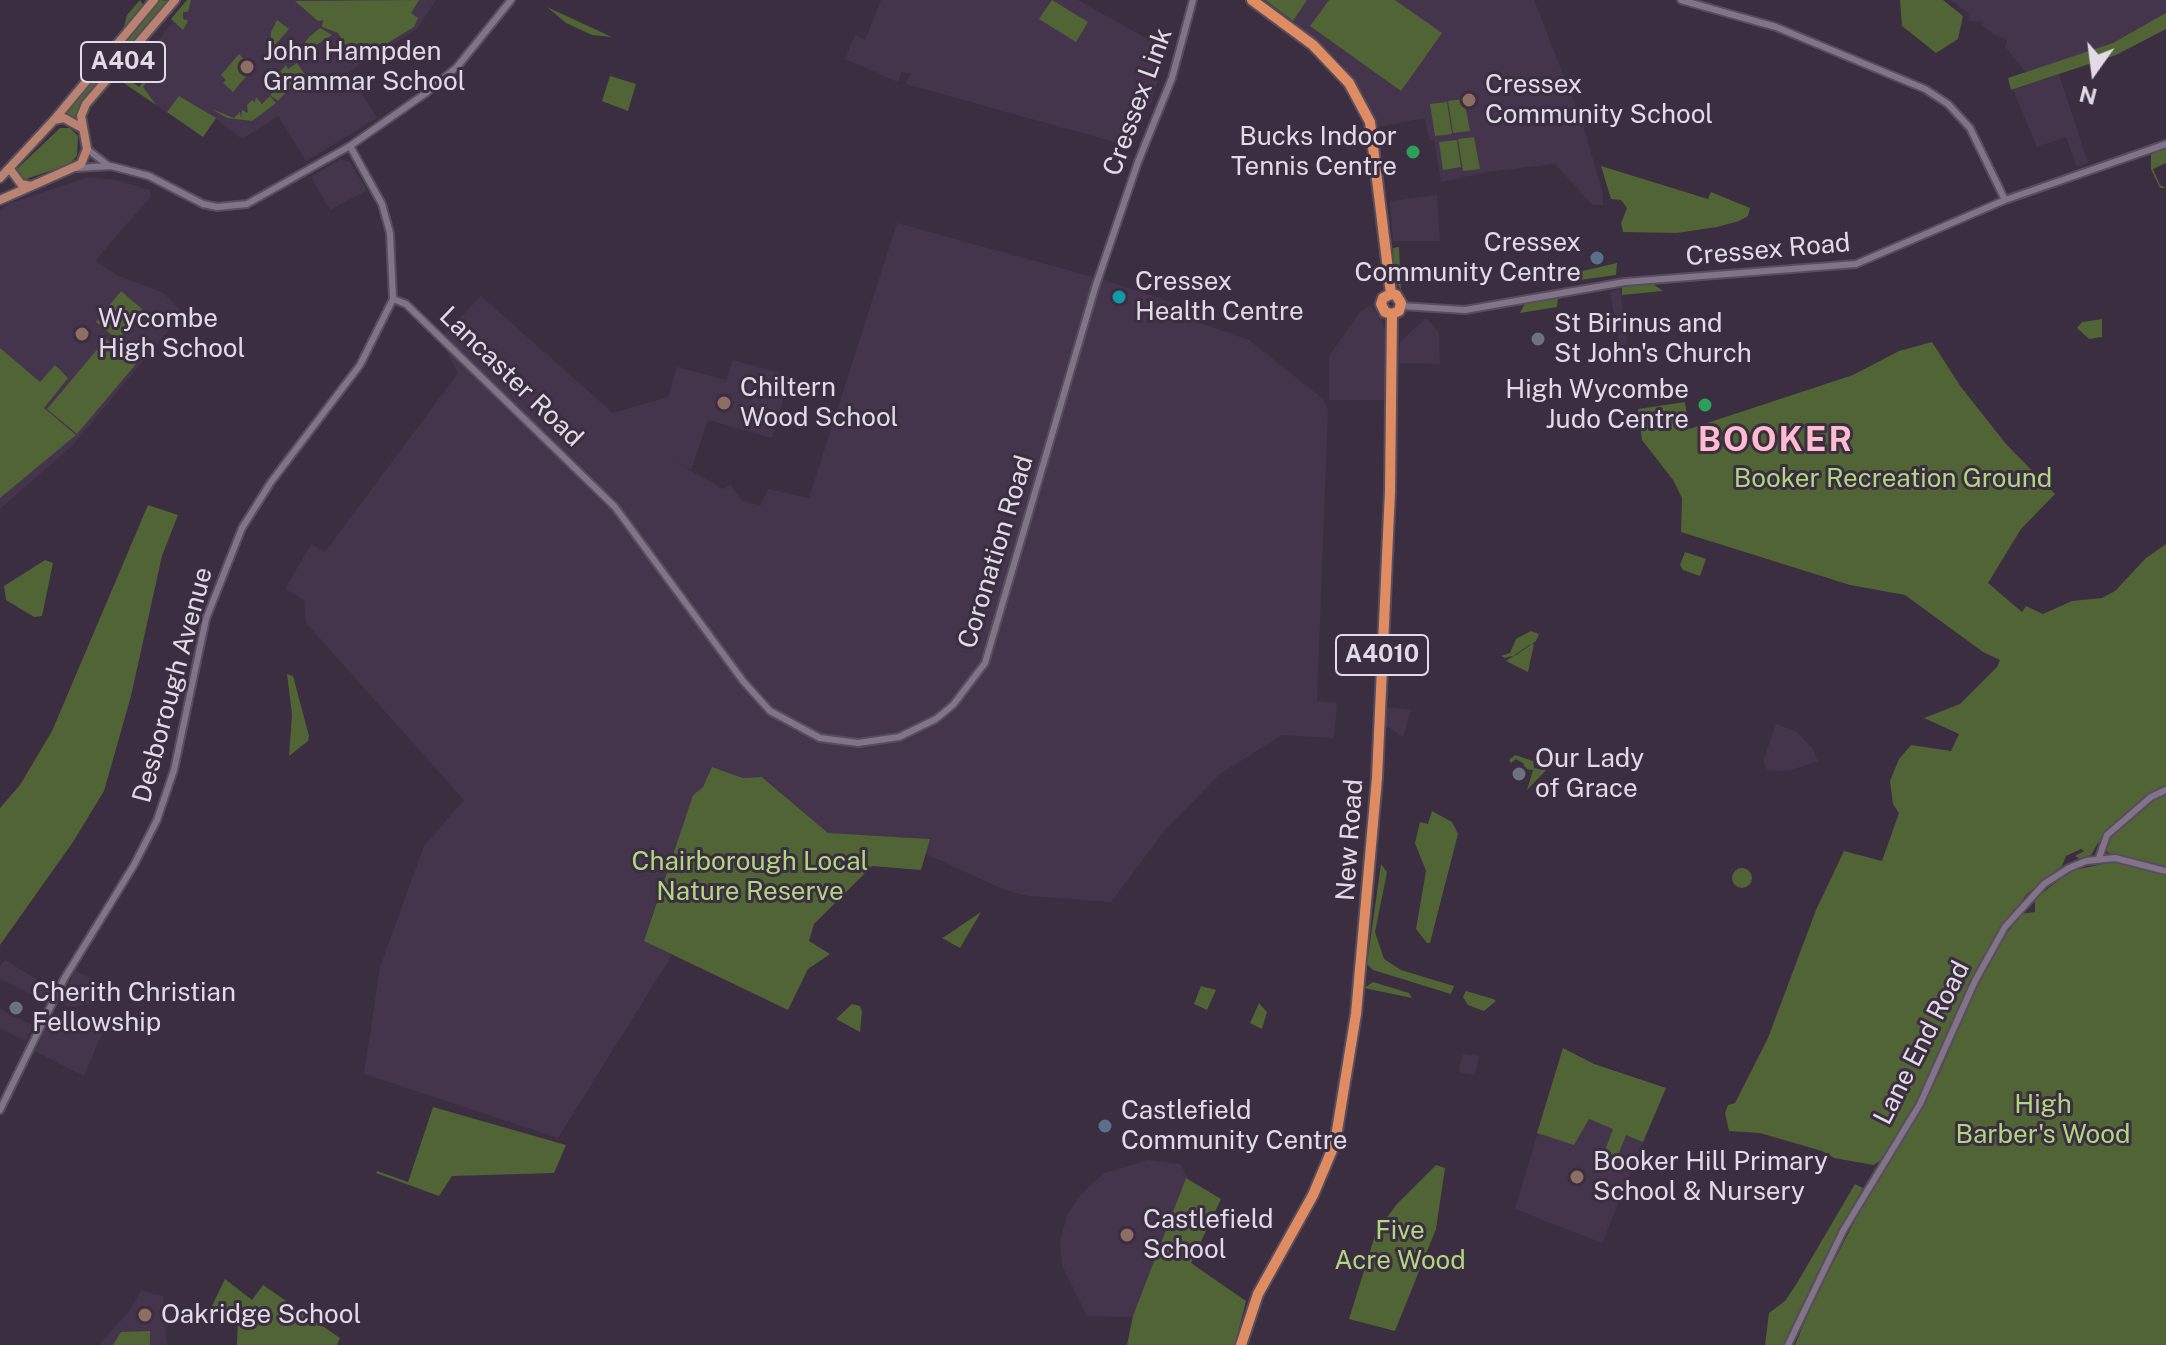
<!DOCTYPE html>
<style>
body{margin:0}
#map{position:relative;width:2166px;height:1345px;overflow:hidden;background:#3a2e40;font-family:"Public Sans",sans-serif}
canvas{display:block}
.north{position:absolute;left:2054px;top:32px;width:80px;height:80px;-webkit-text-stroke:6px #3a2e40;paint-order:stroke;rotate:194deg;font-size:22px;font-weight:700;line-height:32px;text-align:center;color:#e2dae6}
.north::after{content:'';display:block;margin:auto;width:28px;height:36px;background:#e2dae6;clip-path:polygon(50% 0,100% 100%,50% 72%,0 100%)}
</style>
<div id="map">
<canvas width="2166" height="1345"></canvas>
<div class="north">N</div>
</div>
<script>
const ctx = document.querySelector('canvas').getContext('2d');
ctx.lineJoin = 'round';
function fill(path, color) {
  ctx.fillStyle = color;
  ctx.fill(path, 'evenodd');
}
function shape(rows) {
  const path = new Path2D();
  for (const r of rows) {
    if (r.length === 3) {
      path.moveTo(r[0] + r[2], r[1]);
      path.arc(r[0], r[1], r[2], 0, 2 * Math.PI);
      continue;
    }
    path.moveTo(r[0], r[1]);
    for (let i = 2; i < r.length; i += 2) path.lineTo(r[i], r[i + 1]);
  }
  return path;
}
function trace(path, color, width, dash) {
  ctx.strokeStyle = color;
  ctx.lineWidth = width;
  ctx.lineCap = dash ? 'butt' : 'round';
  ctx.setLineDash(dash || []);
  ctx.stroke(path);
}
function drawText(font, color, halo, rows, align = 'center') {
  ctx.font = font + ' "Public Sans",sans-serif';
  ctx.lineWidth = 6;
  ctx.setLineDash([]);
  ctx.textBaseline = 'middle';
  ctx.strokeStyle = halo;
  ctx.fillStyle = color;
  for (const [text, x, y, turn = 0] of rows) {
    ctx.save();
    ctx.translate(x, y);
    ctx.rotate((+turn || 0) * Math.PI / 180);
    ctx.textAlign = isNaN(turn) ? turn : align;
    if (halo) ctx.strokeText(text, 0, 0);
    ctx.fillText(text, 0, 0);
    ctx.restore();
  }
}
const built = shape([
 [190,0,436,0,417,29,348,72,377,118,306,161,278,116,242,139,216,119,203,137,118,79,122,74,139,87,143,82,133,73],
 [881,0,1078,0,1167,50,1151,103,1141,115,1129,146,906,84,910,74,902,72,898,82,845,59,855,35,865,40],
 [1307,0,1534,0,1583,125,1603,194,1603,205,1592,205,1555,164,1486,172,1441,182,1434,140,1429,140,1425,118,1377,127,1363,94,1340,61,1293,21],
 [1951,0,2166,0,2166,14,2113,43,2026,72,2005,47,2007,40,1995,35,1982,25,1983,22,1968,21,1969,14],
 [2059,74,2088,163,2077,167,2066,137,2037,147,2013,90],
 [340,159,350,162,367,190,330,210,311,177],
 [89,177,116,180,150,190,151,196,95,261,119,276,162,292,183,313,73,445,0,509,0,211,8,204],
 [1437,195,1440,241,1393,241,1390,201],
 [897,223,1104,280,1190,308,1189,319,1249,340,1322,398,1328,410,1317,701,1337,703,1334,738,1282,735,1220,774,1165,830,1111,902,1028,896,1005,890,926,854,929,839,828,833,763,777,743,778,713,767,703,787,693,795,644,940,672,955,558,1138,364,1074,380,967,424,846,464,800,306,623,304,600,285,589,311,544,325,552,458,373,440,339,481,296,613,413,668,397,677,367,726,380,733,360,790,376,772,438,708,420,691,470,669,458,723,489,730,484,741,500,760,506,768,489,809,498],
 [1620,289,1627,344,1620,346,1610,292],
 [1370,305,1381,318,1386,333,1388,395,1383,400,1329,400,1329,356,1360,312],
 [1426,318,1439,332,1440,364,1399,363,1400,342],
 [1385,707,1411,710,1403,737,1384,725],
 [1776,724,1797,732,1813,749,1818,761,1791,770,1768,771,1763,762],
 [5,960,51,988,45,1001,0,979,0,966],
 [75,970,99,983,94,1003,68,1007,62,1002],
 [0,1009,33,1025,26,1041,0,1028],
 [60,1017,107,1022,84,1076,35,1051,50,1019],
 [1563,1048,1594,1064,1666,1088,1602,1243,1515,1209],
 [1463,1054,1479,1056,1475,1075,1458,1072],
 [1148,1160,1180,1164,1208,1213,1135,1317,1087,1316,1062,1265,1060,1242,1067,1215,1081,1194,1104,1173],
 [141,1291,163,1296,167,1345,99,1345,130,1310]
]);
const green = shape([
 [140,0,143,5,121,36,75,86,124,27,127,15],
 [160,0,170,1,83,100,78,120,64,116,63,112],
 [187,0,191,0,188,12,183,12,183,19,188,21,183,30,171,19],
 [419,0,411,13,418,18,414,27,356,62,338,33,322,27,323,20,318,21,295,1],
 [1052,0,1088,22,1076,42,1039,19],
 [1265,0,1307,0,1293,21],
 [1329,0,1395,0,1442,33,1401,91,1310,26],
 [1900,0,1943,0,1963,16,1958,39,1936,53,1902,26],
 [547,7,612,37,592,35,566,23],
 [2166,13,2166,29,2116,55,2011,90,2008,78,2113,43],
 [277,20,289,29,276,44,280,51,271,42,271,32],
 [320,28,332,35,290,62,309,37],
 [239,54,253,68,233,92,223,83,226,80,221,75],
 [143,63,150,68,142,77,147,81,143,87,156,105,118,79,122,74,139,87,143,82,129,69],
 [297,63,309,81,300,87,297,81,288,80,294,84,278,101,270,95,284,81,276,86,271,82,284,78,275,78,286,65,288,69],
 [610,76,636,84,628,111,602,101],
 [179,96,216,118,203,137,167,112],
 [270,96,276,103,252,121,227,118,212,109,234,118,240,112,241,118,242,110,248,113,247,105,252,100,255,102,256,97,262,104],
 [1464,99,1470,131,1453,133,1448,101],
 [1447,102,1452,134,1435,136,1430,104],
 [60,128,70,128,78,136,77,156,68,165,26,179,19,177,17,169],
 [1474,137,1480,169,1463,171,1458,139],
 [1457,140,1461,167,1443,170,1439,142],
 [2166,149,2166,163,2153,169,2160,185,2166,188,2160,188,2151,169,2151,154],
 [1601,166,1708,199,1711,192,1750,208,1748,216,1739,221,1717,227,1677,233,1623,232,1621,223,1627,208,1621,200,1611,199],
 [1399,247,1401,290,1395,279,1396,287,1394,283,1390,249,1394,270,1393,248],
 [1617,263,1616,275,1580,280,1578,272],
 [1653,284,1663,291,1622,295,1622,287],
 [121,291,143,310,118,340,96,322],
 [1558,297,1557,307,1520,313,1525,303],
 [2102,319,2102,337,2089,339,2077,328,2082,322],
 [106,339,136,364,77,434,47,409],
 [1932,342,1961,387,2006,444,2055,494,2021,529,1988,583,2022,612,2026,606,2043,614,2072,601,2102,598,2115,591,2146,558,2166,544,2166,867,2108,853,2105,846,2111,835,2098,843,2091,855,2080,859,2075,856,2084,851,2081,849,2066,856,2062,866,2026,895,1981,963,1917,1103,1881,1160,1874,1165,1834,1158,1822,1151,1760,1133,1729,1131,1725,1113,1728,1105,1735,1103,1768,1038,1816,910,1844,851,1882,861,1899,813,1893,804,1890,781,1899,759,1911,745,1951,751,1959,734,1924,718,1960,704,1997,667,2000,660,1983,652,1905,595,1850,585,1681,532,1682,498,1673,480,1642,440,1638,409,1685,402,1689,429,1853,375,1899,351],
 [0,348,40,382,55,365,68,378,44,408,76,435,0,498],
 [148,505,178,515,162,556,131,696,104,791,73,842,0,945,0,808,20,785,52,731],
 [1685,552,1706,559,1700,576,1683,570,1680,565],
 [45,560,53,563,42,616,34,617,6,600,4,586],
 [1531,631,1539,634,1536,641,1516,655,1505,658,1501,656,1510,653,1516,639],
 [1534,644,1528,672,1506,661,1529,645],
 [287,674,293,676,309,736,308,741,289,756,292,714],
 [1515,755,1533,761,1534,768,1542,770,1546,759,1553,763,1527,790,1533,770,1523,769,1524,764,1516,759,1511,763,1509,760],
 [712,767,743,778,762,777,828,833,930,839,921,870,872,866,814,924,809,941,830,954,808,969,788,1010,644,941,693,795,703,787],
 [1432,811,1452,822,1458,834,1430,943,1427,943,1416,929,1426,871,1415,843,1420,822,1428,824],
 [2112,862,2166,874,2166,1345,1795,1345,1812,1304,1891,1150,1939,1074,1986,965,2020,914,2035,912,2035,899,2070,871],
 [1381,864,1387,872,1375,932,1384,959,1401,970,1454,986,1451,994,1373,970,1367,964],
 [1742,878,10],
 [981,912,960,948,942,938,947,935],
 [1373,982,1409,993,1412,998,1364,988],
 [1201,986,1216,990,1207,1010,1194,1004],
 [1466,991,1493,999,1496,1001,1484,1011,1468,1005,1463,997],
 [1259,1003,1267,1012,1262,1029,1250,1023],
 [852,1004,860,1006,862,1012,860,1032,836,1019],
 [1563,1048,1594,1064,1666,1088,1643,1142,1626,1135,1617,1158,1604,1153,1613,1129,1589,1119,1574,1145,1537,1133],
 [433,1107,566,1145,554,1173,452,1176,439,1196,376,1173,377,1171,408,1182],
 [1436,1165,1445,1168,1436,1229,1395,1331,1349,1319,1376,1232,1397,1204],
 [1186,1178,1221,1199,1191,1263,1246,1301,1235,1345,1127,1345,1133,1316],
 [1855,1184,1863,1188,1829,1250,1786,1345,1765,1345,1769,1313,1785,1301,1797,1283],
 [225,1279,252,1300,263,1285,340,1338,337,1345,237,1345,238,1316,211,1308],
 [150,1331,150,1345,113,1345,121,1332]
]);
const minor = shape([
 [1681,0,1776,27,1925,89,1948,104,1970,128,2005,200],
 [87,149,109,166],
 [77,168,111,166,149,176,203,204,217,207,247,204,350,146,426,93,457,67,511,0],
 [393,299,406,304,615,507,743,681,770,711,820,738,858,743,899,737,936,719,953,705,985,663,1095,288,1138,162,1172,78,1193,0],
 [1401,306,1465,310,1625,282,1856,264,2005,200,2166,144],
 [2099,858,2107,835,2151,797,2166,790],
 [0,1110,64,979,134,865,157,820,174,770,206,619,242,528,271,482,360,365,393,299,390,233,382,204,350,146],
 [1788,1345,1843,1231,1920,1104,1975,981,2005,927,2044,884,2069,868,2086,861,2115,858,2166,871]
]);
const major = shape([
 [54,120,64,118,82,128],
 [10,169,21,184,31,186],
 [0,178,54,120,154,0],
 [0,200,81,164,87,149,81,116,86,104,175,0]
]);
const highway = shape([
 [1252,0,1313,45,1349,83,1370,122,1391,294],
 [1391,294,1383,298,1381,304,1385,312,1392,314],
 [1391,294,1396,295,1401,303,1399,311,1392,314],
 [1241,1345,1258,1294,1313,1195,1335,1143,1356,1014,1377,778,1390,491,1392,314]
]);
const markers = [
 [247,67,8,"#8d6e63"],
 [1469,100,8,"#8d6e63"],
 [1413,152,8,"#2e9e5b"],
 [1597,258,8,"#5c6f8a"],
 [1119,297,8,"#0f9aa8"],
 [82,334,8,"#8d6e63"],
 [1538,339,8,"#6b7280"],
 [724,403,8,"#8d6e63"],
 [1705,405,8,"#2e9e5b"],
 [1519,774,8,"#6b7280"],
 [16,1008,8,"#6b7280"],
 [1105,1126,8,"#5c6f8a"],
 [1577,1177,8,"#8d6e63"],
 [1127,1235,8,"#8d6e63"],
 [145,1315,8,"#8d6e63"]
];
const shields = [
 [123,62,84],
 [1382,655,92]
];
const shieldNames = [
 ["A404",123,62],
 ["A4010",1382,655]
];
const poiNames = [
 ["John Hampden",263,52],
 ["Grammar School",263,82],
 ["Cressex",1485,85],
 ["Community School",1485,115],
 ["Bucks Indoor",1397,137,"right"],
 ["Tennis Centre",1397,167,"right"],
 ["Cressex",1581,243,"right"],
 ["Community Centre",1581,273,"right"],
 ["Cressex",1135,282],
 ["Health Centre",1135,312],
 ["Wycombe",98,319],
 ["High School",98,349],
 ["St Birinus and",1554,324],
 ["St John's Church",1554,354],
 ["Chiltern",740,388],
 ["Wood School",740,418],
 ["High Wycombe",1689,390,"right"],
 ["Judo Centre",1689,420,"right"],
 ["Our Lady",1535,759],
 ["of Grace",1535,789],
 ["Cherith Christian",32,993],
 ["Fellowship",32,1023],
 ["Castlefield",1121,1111],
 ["Community Centre",1121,1141],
 ["Booker Hill Primary",1593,1162],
 ["School & Nursery",1593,1192],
 ["Castlefield",1143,1220],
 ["School",1143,1250],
 ["Oakridge School",161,1315]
];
const streetNames = [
 ["Cressex Link",1138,102,-70],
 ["Cressex Road",1768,250,-5],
 ["Lancaster Road",511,377,44],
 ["Coronation Road",996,552,-73],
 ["Desborough Avenue",173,685,-75],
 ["New Road",1350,840,-86],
 ["Lane End Road",1922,1043,-63]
];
const parkNames = [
 ["Booker Recreation Ground",1893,479],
 ["Chairborough Local",750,862],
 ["Nature Reserve",750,892],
 ["High",2043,1105],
 ["Barber's Wood",2043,1135],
 ["Five",1400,1231],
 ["Acre Wood",1400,1261]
];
const districtNames = [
 ["BOOKER",1776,441]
];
fill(built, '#44354d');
fill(green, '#506435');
trace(minor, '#574d5c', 10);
trace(major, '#574d5c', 12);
trace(highway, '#574d5c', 14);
trace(minor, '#817388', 6);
trace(major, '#ba8271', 8);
trace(highway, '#e08c62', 10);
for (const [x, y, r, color] of markers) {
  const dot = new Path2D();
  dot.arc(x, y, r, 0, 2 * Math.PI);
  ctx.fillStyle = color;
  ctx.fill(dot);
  trace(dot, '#3a2e40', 3);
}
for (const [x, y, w] of shields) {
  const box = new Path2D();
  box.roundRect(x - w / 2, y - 20, w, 40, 6);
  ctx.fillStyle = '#3a2e40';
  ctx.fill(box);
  trace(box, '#e2dae6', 2);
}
drawText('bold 24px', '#e2dae6', null, shieldNames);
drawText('26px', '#e2dae6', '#3a2e40', poiNames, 'left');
drawText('26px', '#e2dae6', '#3a2e40', streetNames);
drawText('26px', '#b1d77e', '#3a2e40', parkNames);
ctx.letterSpacing = '2px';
drawText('bold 34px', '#ffbcce', '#3a2e40', districtNames);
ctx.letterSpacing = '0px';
</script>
